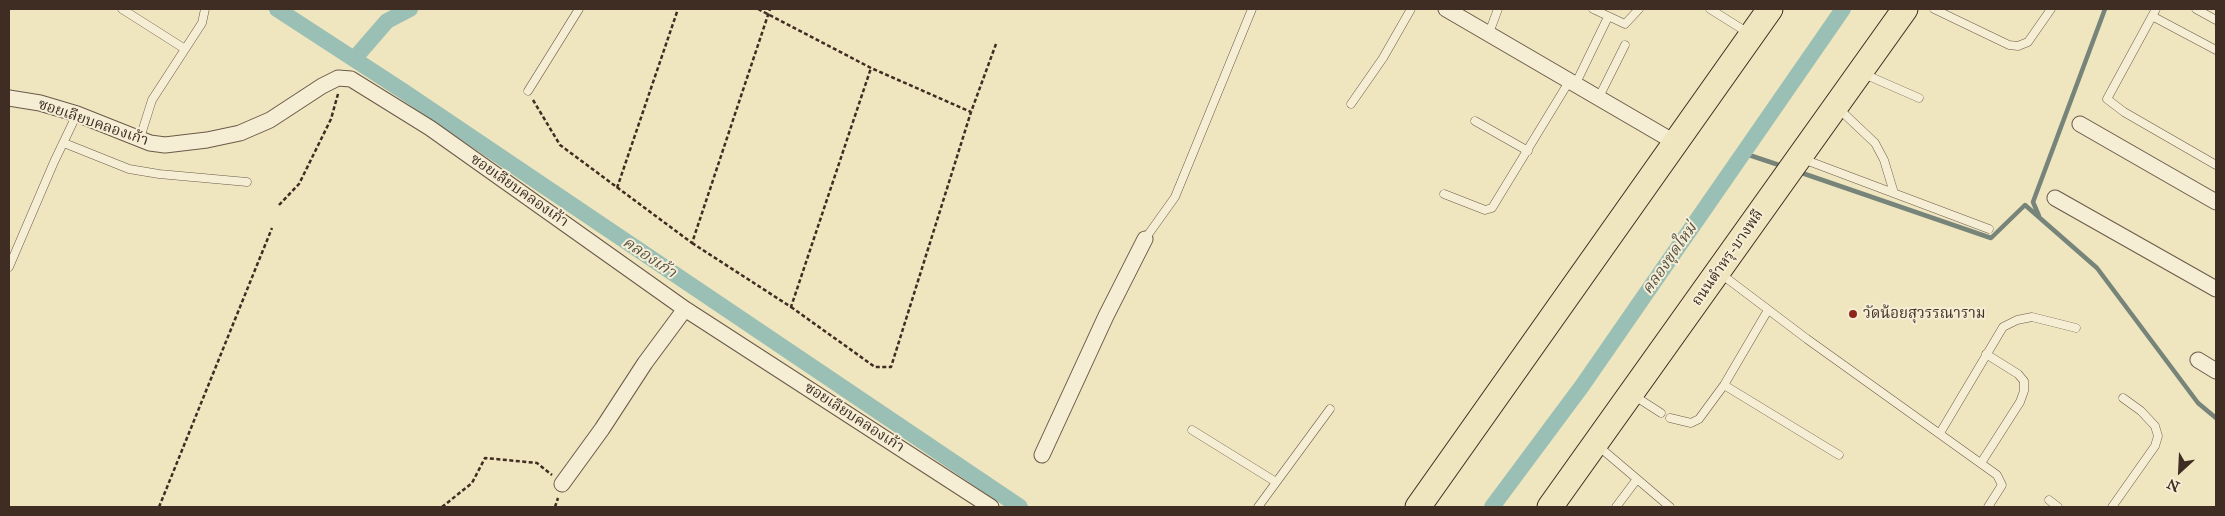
<!DOCTYPE html>
<meta charset="utf-8">
<style>
body{margin:0}
#map{position:relative;width:2225px;height:516px;overflow:hidden;background:#efe5bf;font-family:"IM FELL Great Primer",serif}
canvas{display:block}
.frame{position:absolute;inset:0;border:10px solid #3f2c22;pointer-events:none}
.north{position:absolute;left:2155px;top:446px;width:50px;height:50px;-webkit-text-stroke:4px #f5eed5;paint-order:stroke;rotate:205deg;font-size:14px;font-weight:700;line-height:20px;text-align:center;color:#3f2c22}
.north::after{content:'';display:block;margin:auto;width:18px;height:22px;background:#3f2c22;clip-path:polygon(50% 0,100% 100%,50% 72%,0 100%)}
</style>
<div id="map">
<canvas width="2225" height="516"></canvas>
<div class="frame"></div>
<div class="north">N</div>
</div>
<script>
const ctx = document.querySelector('canvas').getContext('2d');
ctx.lineJoin = 'round';
function shape(rows) {
  const path = new Path2D();
  for (const r of rows) {
    path.moveTo(r[0], r[1]);
    for (let i = 2; i < r.length; i += 2) path.lineTo(r[i], r[i + 1]);
  }
  return path;
}
function trace(path, color, width, dash) {
  ctx.strokeStyle = color;
  ctx.lineWidth = width;
  ctx.lineCap = dash ? 'butt' : 'round';
  ctx.setLineDash(dash || []);
  ctx.stroke(path);
}
function drawText(font, color, halo, rows, align = 'center') {
  ctx.font = font + ' "IM FELL Great Primer","Noto Serif Thai",serif';
  ctx.lineWidth = 4;
  ctx.setLineDash([]);
  ctx.textBaseline = 'middle';
  ctx.strokeStyle = halo;
  ctx.fillStyle = color;
  for (const [text, x, y, turn = 0] of rows) {
    ctx.save();
    ctx.translate(x, y);
    ctx.rotate((+turn || 0) * Math.PI / 180);
    ctx.textAlign = isNaN(turn) ? turn : align;
    if (halo) ctx.strokeText(text, 0, 0);
    ctx.fillText(text, 0, 0);
    ctx.restore();
  }
}
const stream = shape([
 [1743,153,1782,166],
 [1799,172,1991,238,2025,205,2097,268,2198,403,2216,418],
 [2039,216,2033,202,2105,9]
]);
const canal = shape([
 [277,9,403,91,1020,507],
 [354,59,387,21,410,9],
 [1492,507,1582,386,1843,9]
]);
const path = shape([
 [758,9,871,68,971,112],
 [533,100,560,145,692,243,770,9],
 [617,188,678,9],
 [279,205,299,184,331,119,338,94],
 [692,243,791,307,871,68],
 [791,307,875,367,891,367,971,112,996,44],
 [159,507,272,228],
 [442,507,472,483,485,458,537,463,552,475],
 [555,507,558,498]
]);
const service = shape([
 [122,9,185,49],
 [1593,9,1625,24,1639,9],
 [1710,9,1750,34],
 [1934,9,2009,45,2018,46,2028,42,2051,9],
 [2156,9,2107,99,2124,112,2216,165],
 [2196,9,2216,20],
 [2152,16,2216,50],
 [1489,33,1498,9],
 [1864,74,1919,98],
 [1576,83,1608,17],
 [528,91,579,9],
 [1599,97,1625,45],
 [1351,104,1383,58,1411,9],
 [1839,109,1875,143,1884,160,1894,193],
 [1475,121,1528,151],
 [140,138,152,100,202,23,205,9],
 [64,143,129,169,159,174,247,182],
 [1803,159,1989,229],
 [1444,194,1485,210,1492,208,1570,80],
 [1145,239,1175,197,1252,9],
 [9,267,54,162,77,114],
 [1721,274,1807,339,1997,475,2002,485,1988,507],
 [1724,385,1839,455],
 [1633,395,1661,413],
 [1670,418,1691,423,1699,419,1724,385,1768,310],
 [1192,430,1276,482],
 [1940,433,2003,327,2017,320,2032,317,2076,328],
 [1597,445,1670,507],
 [1981,463,2020,402,2024,391,2024,381,2018,374,1986,354],
 [2049,500,2058,507],
 [1258,507,1330,409],
 [1616,507,1637,479],
 [2112,507,2155,446,2158,436,2155,426,2141,411,2123,398]
]);
const minor = shape([
 [1446,9,1676,143],
 [9,98,40,103,77,114,150,143,165,145,207,140,240,133,270,120,322,86,338,78,351,79,430,128,685,309,991,507],
 [2080,124,2216,202],
 [2055,198,2216,289],
 [2198,360,2216,371],
 [1042,455,1106,316,1145,239],
 [562,484,602,429,645,363,685,309]
]);
const primary = shape([
 [1418,507,1770,9],
 [1550,507,1905,9]
]);
const markers = [
 [1853,314,5,"#8f2418"]
];
const streetNames = [
 ["ซอยเลียบคลองเก้า",93,123,19],
 ["ซอยเลียบคลองเก้า",519,191,35],
 ["ถนนตำหรุ-บางพลี",1728,258,-55],
 ["ซอยเลียบคลองเก้า",854,418,33]
];
const poiNames = [
 ["วัดน้อยสุวรรณาราม",1863,314]
];
const waterNames = [
 ["คลองเก้า",649,258,34],
 ["คลองขุดใหม่",1670,259,-55]
];
trace(stream, '#76847a', 4.5);
trace(canal, '#9abfb5', 16);
trace(service, '#6b5a49', 9);
trace(minor, '#6b5a49', 17);
trace(primary, '#3f2c22', 27);
trace(path, '#3f2c22', 2.5, [4, 2.5]);
trace(service, '#f5eed5', 8);
trace(minor, '#f5eed5', 15);
trace(primary, '#efe5bf', 25);
for (const [x, y, r, color] of markers) {
  const dot = new Path2D();
  dot.arc(x, y, r, 0, 2 * Math.PI);
  ctx.fillStyle = color;
  ctx.fill(dot);
  trace(dot, '#f5eed5', 2);
}
drawText('15px', '#3f2c22', '#f5eed5', streetNames);
drawText('15px', '#3f2c22', '#f5eed5', poiNames, 'left');
drawText('italic 16px', '#565147', '#f5eed5', waterNames);
</script>
